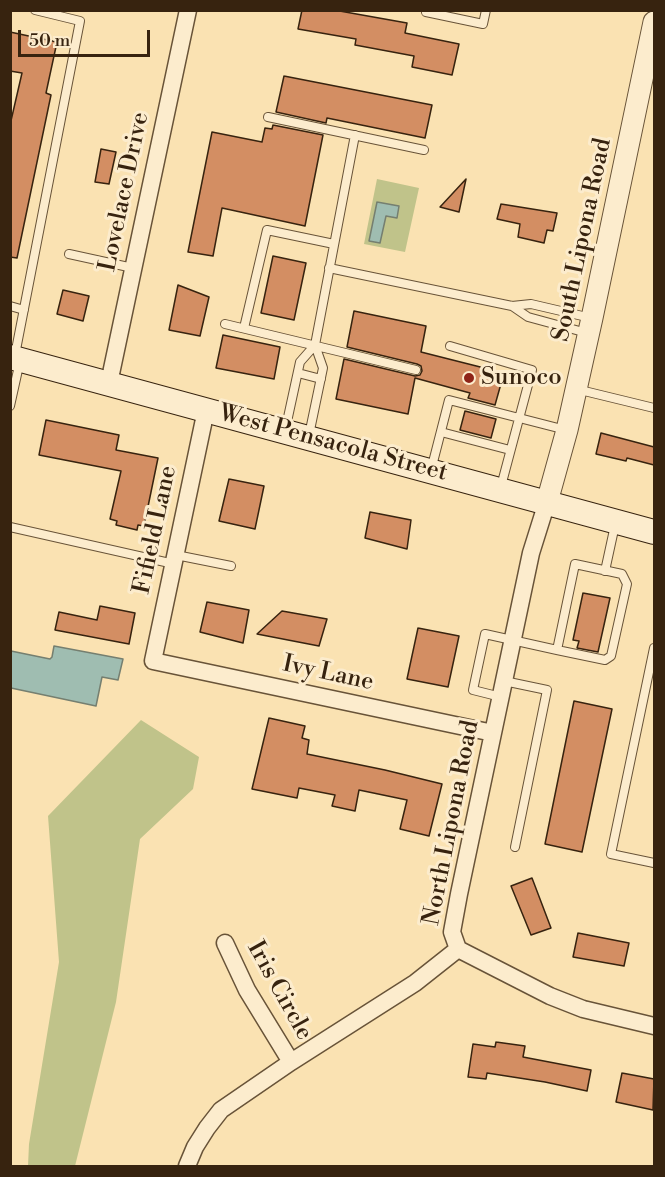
<!DOCTYPE html>
<style>
body{margin:0}
#map{position:relative;width:665px;height:1177px;overflow:hidden;background:#fae2b2;font-family:"Libre Bodoni",serif}
canvas{display:block}
.frame{position:absolute;inset:0;border:12px solid #37230f;pointer-events:none}
.scale{position:absolute;left:18px;top:30px;width:132px;height:27px;box-sizing:border-box;border:3px solid #37230f;border-top:0;padding-left:8px;font-size:18px;line-height:21px;white-space:nowrap;color:#37230f;-webkit-text-stroke:4px #fceccd;paint-order:stroke}
</style>
<div id="map">
<canvas width="665" height="1177"></canvas>
<div class="frame"></div>
<div class="scale">50 m</div>
</div>
<script>
const ctx = document.querySelector('canvas').getContext('2d');
ctx.lineJoin = 'round';
function fill(path, color) {
  ctx.fillStyle = color;
  ctx.fill(path, 'evenodd');
}
function shape(rows) {
  const path = new Path2D();
  for (const r of rows) {
    path.moveTo(r[0], r[1]);
    for (let i = 2; i < r.length; i += 2) path.lineTo(r[i], r[i + 1]);
  }
  return path;
}
function trace(path, color, width, dash) {
  ctx.strokeStyle = color;
  ctx.lineWidth = width;
  ctx.lineCap = dash ? 'butt' : 'round';
  ctx.setLineDash(dash || []);
  ctx.stroke(path);
}
function drawText(font, color, halo, rows, align = 'center') {
  ctx.font = font + ' "Libre Bodoni",serif';
  ctx.lineWidth = 6;
  ctx.setLineDash([]);
  ctx.textBaseline = 'middle';
  ctx.strokeStyle = halo;
  ctx.fillStyle = color;
  for (const [text, x, y, turn = 0] of rows) {
    ctx.save();
    ctx.translate(x, y);
    ctx.rotate((+turn || 0) * Math.PI / 180);
    ctx.textAlign = isNaN(turn) ? turn : align;
    if (halo) ctx.strokeText(text, 0, 0);
    ctx.fillText(text, 0, 0);
    ctx.restore();
  }
}
const green = shape([
 [377,179,419,188,405,252,364,244],
 [141,720,199,757,193,789,140,839,116,1002,75,1166,28,1166,29,1144,59,962,48,816]
]);
const water = shape([
 [377,202,399,206,397,218,386,216,380,243,369,241,377,202],
 [54,646,123,659,118,680,102,677,96,706,11,688,11,651,50,659,52,657,54,646]
]);
const building = shape([
 [302,10,334,10,407,23,405,33,459,44,452,75,412,67,414,56,355,45,356,39,298,29,302,10],
 [10,32,57,42,46,93,51,95,17,258,10,257,10,125,22,73,10,71,10,32],
 [284,76,432,105,425,138,327,118,326,123,276,112,284,76],
 [273,125,323,135,305,226,222,208,213,256,188,252,212,132,262,142,265,128,272,129,273,125],
 [101,149,116,152,109,184,95,182,101,149],
 [466,179,459,212,440,207,466,179],
 [501,204,557,213,553,231,547,230,544,243,518,237,520,224,497,219,501,204],
 [273,256,306,263,294,320,261,313,273,256],
 [178,285,209,297,200,336,169,330,178,285],
 [63,290,89,296,83,321,57,314,63,290],
 [354,311,426,326,421,352,504,373,495,405,468,398,470,393,415,378,408,414,336,399,344,359,415,376,420,375,422,371,421,366,417,364,347,347,354,311],
 [223,335,280,347,274,379,216,368,223,335],
 [465,411,496,419,491,438,460,430,465,411],
 [46,420,119,435,116,450,158,458,144,526,138,525,137,530,116,525,117,521,110,519,121,471,39,455,46,420],
 [601,433,654,447,654,465,627,458,626,461,596,454,601,433],
 [229,479,264,486,255,529,219,521,229,479],
 [370,512,411,520,407,549,365,538,370,512],
 [583,593,610,598,598,652,577,648,579,641,573,640,583,593],
 [207,602,249,610,243,643,200,632,207,602],
 [100,606,135,613,129,644,55,630,59,612,97,620,100,606],
 [282,611,327,619,319,646,257,634,282,611],
 [418,628,459,636,448,687,407,679,418,628],
 [574,701,612,709,582,852,545,844,574,701],
 [269,718,305,726,302,738,309,740,307,754,385,770,442,784,429,836,400,829,407,800,359,790,355,811,332,806,335,795,299,788,297,798,252,789,269,718],
 [532,878,551,928,531,935,511,886,532,878],
 [578,933,629,943,624,966,573,957,578,933],
 [496,1042,525,1046,523,1057,591,1070,587,1091,545,1082,487,1073,486,1079,468,1077,473,1044,495,1047,496,1042],
 [622,1073,654,1079,653,1110,616,1102,622,1073]
]);
const service = shape([
 [426,12,483,24,486,10],
 [268,117,424,150],
 [69,254,133,268],
 [329,268,512,306,531,304,591,318],
 [10,306,24,310],
 [512,306,528,317,587,333],
 [225,324,416,370],
 [244,328,267,230,334,244],
 [450,346,532,370,500,490],
 [15,355,80,21,35,10],
 [298,373,321,379],
 [576,389,654,408],
 [10,406,20,361],
 [285,431,300,362,315,345,355,135],
 [441,432,510,450],
 [309,435,323,368,315,345],
 [431,470,449,400,566,430],
 [10,527,174,564],
 [176,555,231,566],
 [605,571,615,525],
 [654,648,611,854,654,863],
 [504,681,547,690,515,847],
 [501,697,473,690,485,634,557,650,605,660,611,656,627,584,622,574,575,564,557,650]
]);
const minor = shape([
 [109,383,188,10],
 [206,410,153,661,493,733],
 [225,943,247,990,291,1062],
 [458,949,452,932,459,894,531,553,547,502],
 [458,949,550,996,583,1009,654,1026],
 [187,1166,195,1147,207,1128,221,1110,291,1062,415,983,458,949]
]);
const tertiary = shape([
 [547,502,567,430,592,318,654,22]
]);
const secondary = shape([
 [10,357,654,532]
]);
const markers = [
 [469,378,6,"#8f2418"]
];
const streetNames = [
 ["Lovelace Drive",125,192,-78],
 ["South Lipona Road",583,240,-78],
 ["West Pensacola Street",333,444,15],
 ["Fifield Lane",156,530,-78],
 ["Ivy Lane",328,674,12],
 ["North Lipona Road",452,823,-79],
 ["Iris Circle",279,991,61]
];
const poiNames = [
 ["Sunoco",481,378]
];
fill(green, '#c0c38a');
fill(water, '#9fbdb1');
trace(water, '#757f70', 1.5);
fill(building, '#d38e63');
trace(building, '#37230f', 1.5);
trace(service, '#685338', 10);
trace(minor, '#685338', 19);
trace(tertiary, '#685338', 23);
trace(secondary, '#37230f', 26);
trace(service, '#fceccd', 8);
trace(minor, '#fceccd', 16);
trace(tertiary, '#fceccd', 21);
trace(secondary, '#fceccd', 24);
for (const [x, y, r, color] of markers) {
  const dot = new Path2D();
  dot.arc(x, y, r, 0, 2 * Math.PI);
  ctx.fillStyle = color;
  ctx.fill(dot);
  trace(dot, '#fceccd', 2);
}
drawText('24px', '#37230f', '#fceccd', streetNames);
drawText('24px', '#37230f', '#fceccd', poiNames, 'left');
</script>
